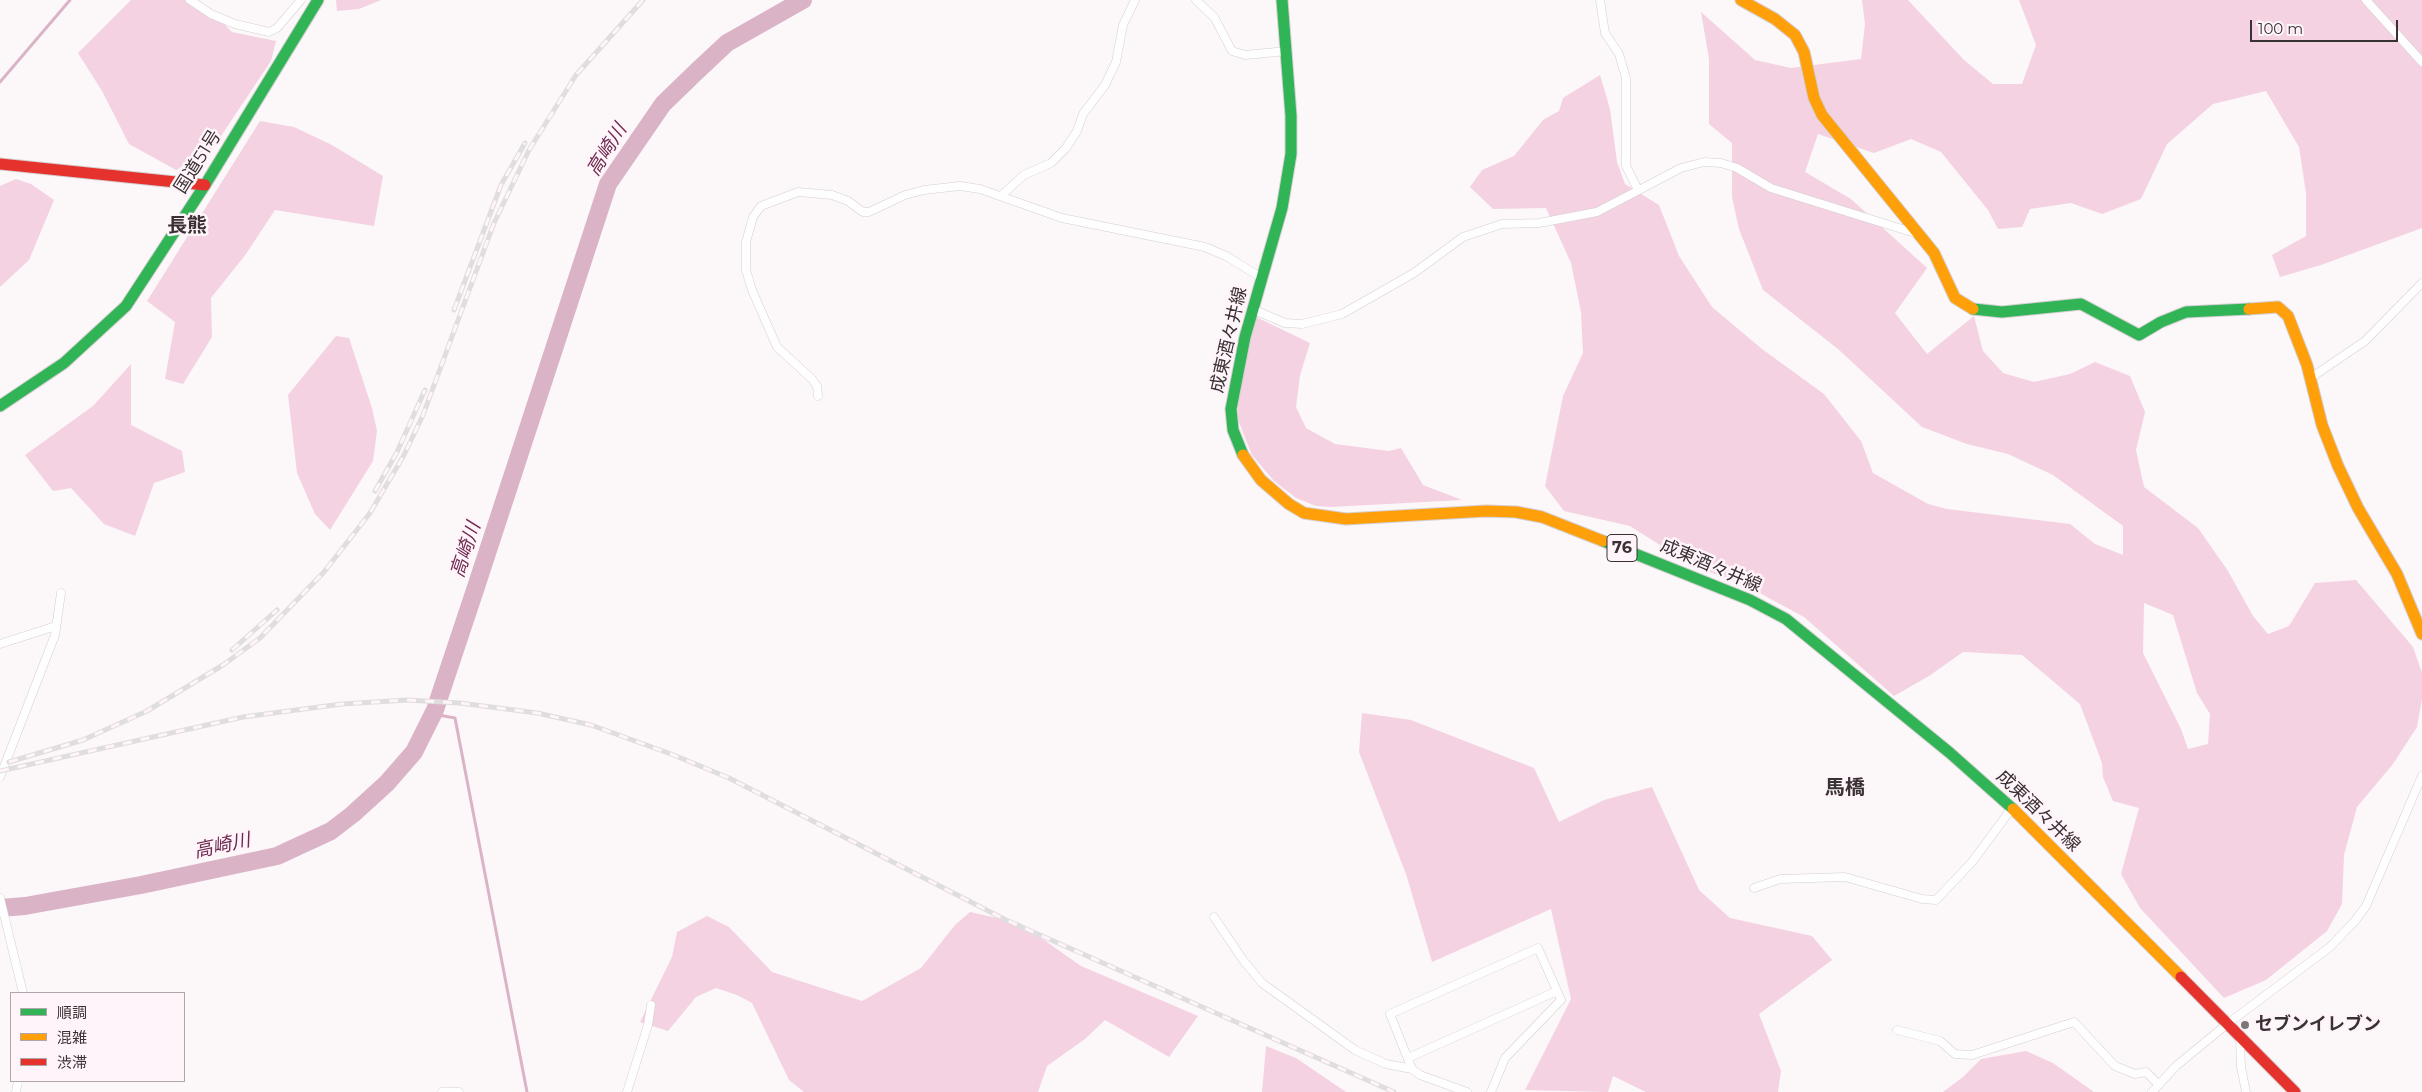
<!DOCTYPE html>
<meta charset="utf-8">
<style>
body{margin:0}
#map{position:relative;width:2422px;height:1092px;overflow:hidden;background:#fcf7f9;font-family:Montserrat,"Noto Sans JP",sans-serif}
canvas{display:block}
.legend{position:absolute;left:10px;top:992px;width:175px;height:90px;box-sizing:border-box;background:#fff4f9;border:1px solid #b0a6ab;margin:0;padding:6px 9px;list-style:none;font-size:15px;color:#393235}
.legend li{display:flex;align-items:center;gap:10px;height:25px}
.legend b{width:25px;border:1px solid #b0a6ab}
.scale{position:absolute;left:2250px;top:20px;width:148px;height:22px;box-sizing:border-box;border:2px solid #393235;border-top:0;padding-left:6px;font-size:15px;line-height:18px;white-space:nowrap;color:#393235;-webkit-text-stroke:4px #fff4f9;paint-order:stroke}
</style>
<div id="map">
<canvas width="2422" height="1092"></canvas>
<ul class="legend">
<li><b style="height:6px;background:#30b455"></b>順調</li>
<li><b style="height:6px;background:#ff9f0a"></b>混雑</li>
<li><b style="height:6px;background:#e5322d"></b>渋滞</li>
</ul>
<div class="scale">100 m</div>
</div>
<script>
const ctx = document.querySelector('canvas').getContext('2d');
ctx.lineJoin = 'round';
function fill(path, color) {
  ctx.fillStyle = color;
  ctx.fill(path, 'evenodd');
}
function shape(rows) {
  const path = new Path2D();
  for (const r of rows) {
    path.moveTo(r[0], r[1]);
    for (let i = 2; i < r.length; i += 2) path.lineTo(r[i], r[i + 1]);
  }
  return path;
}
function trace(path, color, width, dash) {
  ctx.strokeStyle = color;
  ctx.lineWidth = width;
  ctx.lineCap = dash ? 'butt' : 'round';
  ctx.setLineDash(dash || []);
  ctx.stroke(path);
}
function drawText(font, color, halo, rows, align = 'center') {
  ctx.font = font + ' Montserrat,"Noto Sans JP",sans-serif';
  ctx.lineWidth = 5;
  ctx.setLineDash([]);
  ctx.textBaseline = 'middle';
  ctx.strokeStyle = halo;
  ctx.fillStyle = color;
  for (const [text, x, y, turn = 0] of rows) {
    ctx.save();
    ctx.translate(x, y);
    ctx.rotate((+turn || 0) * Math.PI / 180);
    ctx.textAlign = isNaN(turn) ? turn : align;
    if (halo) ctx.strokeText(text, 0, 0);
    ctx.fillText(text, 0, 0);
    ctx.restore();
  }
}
const forest = shape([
 [131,0,185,0,209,9,232,32,276,41,271,61,213,148,176,170,129,144,102,91,78,53],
 [336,0,381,0,359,9,337,11],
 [1862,0,1908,0,1964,60,1993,84,2022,84,2036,45,2019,0,2422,0,2422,228,2321,265,2280,277,2272,255,2306,236,2306,193,2299,147,2266,91,2213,104,2167,144,2141,199,2102,214,2071,203,2030,209,2022,227,1998,229,1988,210,1941,152,1911,139,1874,153,1818,134,1805,172,1851,199,1927,268,1895,313,1927,354,1974,316,1983,351,2003,373,2034,382,2070,374,2095,362,2130,376,2145,412,2136,450,2144,487,2198,528,2228,571,2253,616,2268,634,2289,626,2315,583,2356,580,2413,647,2422,673,2422,699,2417,727,2393,764,2357,807,2344,855,2342,904,2327,931,2266,980,2224,998,2140,908,2121,874,2139,808,2113,801,2103,777,2102,763,2080,704,2022,655,1963,652,1929,676,1894,696,1804,617,1743,584,1693,566,1630,526,1564,511,1545,486,1563,396,1583,353,1581,312,1571,263,1546,208,1493,209,1470,187,1482,170,1514,156,1543,120,1559,111,1563,98,1600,75,1610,109,1617,162,1625,184,1659,205,1679,256,1712,307,1762,349,1824,394,1861,441,1873,473,1928,504,1947,509,2070,524,2095,544,2123,555,2123,526,2053,475,2008,454,1967,444,1922,427,1838,349,1763,290,1739,229,1732,197,1732,143,1709,124,1709,59,1701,12,1755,60,1791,68,1861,59,1865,24],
 [2144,603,2173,615,2197,693,2210,714,2208,744,2188,749,2181,729,2143,653],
 [260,121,294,127,332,145,383,176,374,226,275,210,246,254,211,298,212,337,183,384,165,379,175,322,147,301],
 [16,179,31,184,54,200,29,260,0,287,0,186],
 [1254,316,1310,343,1300,375,1296,407,1306,428,1335,444,1389,451,1401,448,1423,485,1462,500,1331,507,1316,506,1296,498,1274,481,1252,455,1238,420,1238,404],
 [336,336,349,338,372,408,377,431,373,461,330,530,315,514,297,473,288,395],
 [131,364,131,425,182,451,185,472,154,483,135,536,104,524,71,488,53,491,25,455,93,406],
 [1362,713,1411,720,1534,768,1559,822,1604,800,1652,787,1699,890,1730,918,1812,936,1832,960,1759,1014,1781,1071,1778,1092,1646,1092,1613,1076,1608,1092,1525,1090,1571,999,1551,909,1432,962,1406,874,1359,752],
 [970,912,1020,923,1081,966,1198,1016,1169,1057,1105,1020,1085,1039,1047,1066,1038,1092,804,1092,789,1080,752,1003,737,995,716,988,696,997,668,1031,640,1022,672,957,677,932,707,916,729,927,772,972,862,1001,921,968,955,925],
 [1266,1046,1296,1058,1346,1092,1262,1092],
 [2026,1051,2053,1063,2094,1092,1943,1092,1963,1077,1981,1059]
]);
const stream = shape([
 [0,82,70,0],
 [433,714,455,718,527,1092]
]);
const river = shape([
 [0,908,25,906,141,885,277,856,331,831,353,814,387,783,414,752,435,710,475,590,608,184,663,104,695,73,727,43,803,0]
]);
const street = shape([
 [190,0,211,14,235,24,269,32,277,28,301,0],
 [1196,0,1214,17,1232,51,1245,55,1287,51],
 [1600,0,1605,33,1619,54,1626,78,1626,166,1638,190],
 [2366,0,2422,62],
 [1002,195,1024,175,1051,163,1066,148,1077,131,1083,114,1105,85,1116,62,1123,25,1135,0],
 [1252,309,1285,323,1302,324,1342,314,1414,273,1463,237,1502,224,1539,223,1597,212,1681,168,1704,162,1721,163,1737,168,1771,188,1918,234],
 [2309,379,2365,341,2422,283],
 [818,396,817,386,812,379,777,347,752,290,746,270,746,242,753,217,761,206,798,192,832,195,848,201,863,212,869,212,905,195,924,190,960,186,980,189,1062,218,1205,247,1226,256,1262,278],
 [0,644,56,626],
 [0,777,55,635,61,593],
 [1754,888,1780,879,1845,877,1922,899,1936,900,1972,862,2012,808],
 [0,898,23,993],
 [1214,917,1243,960,1262,983,1355,1050,1386,1064,1412,1069,1420,1075,1467,1092],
 [1897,1030,1940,1041,1955,1054,1972,1055,2074,1022,2115,1066,2135,1074,2146,1072,2159,1085],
 [2240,1038,2241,1067,2246,1092],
 [1408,1058,1557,991],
 [1412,1069,1390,1014,1538,948,1561,1000,1505,1058,1491,1092],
 [16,1092,18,1081],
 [442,1092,459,1092],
 [627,1092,648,1025,651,1005],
 [2152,1092,2176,1066,2226,1025,2330,947,2354,922,2366,906,2422,776]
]);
const fast = shape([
 [1973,309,2002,312,2081,304,2139,335,2161,322,2186,312,2249,309],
 [0,406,64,363,126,306,205,185,318,0],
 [1243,455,1233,430,1231,409,1245,337,1282,208,1291,154,1291,116,1282,0],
 [1603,541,1750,600,1786,619,1950,753,2013,809]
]);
const slow = shape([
 [1741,0,1775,19,1795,35,1804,52,1814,98,1822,115,1934,253,1955,298,1973,309],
 [2249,309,2278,307,2288,316,2307,365,2322,425,2338,466,2358,508,2397,574,2422,634],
 [1243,455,1261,480,1289,504,1304,513,1346,519,1486,511,1516,512,1542,517,1603,541],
 [2013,809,2181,977]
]);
const jam = shape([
 [0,164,205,185],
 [2181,977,2295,1092]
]);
const rail = shape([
 [454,310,501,185,525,143],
 [375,491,397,452,425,390],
 [232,650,277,610],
 [9,762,83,740,147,711,223,665,260,638,324,572,370,513,404,455,423,415,494,223,529,150,576,75,643,0],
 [0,771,243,717,342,704,407,700,460,703,537,713,591,725,671,754,729,778,1006,920,1394,1092]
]);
const markers = [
 [2245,1025,5,"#7d777a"]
];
const shields = [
 [1622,548,30]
];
const shieldNames = [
 ["76",1622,548]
];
const streetNames = [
 ["国道51号",198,162,-58],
 ["成東酒々井線",1229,340,-77],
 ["成東酒々井線",1711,566,23],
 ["成東酒々井線",2038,811,44]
];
const poiNames = [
 ["セブンイレブン",2255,1025]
];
const waterNames = [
 ["高崎川",607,150,-58],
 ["高崎川",466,550,-72],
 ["高崎川",222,846,-12]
];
const quarterNames = [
 ["長熊",187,226],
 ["馬橋",1845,788]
];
fill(forest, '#f4d2e2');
trace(stream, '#dbb3c7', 3);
trace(river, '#dbb3c7', 18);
trace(street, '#d4cfd1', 9);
trace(fast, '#d4cfd1', 13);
trace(slow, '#d4cfd1', 13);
trace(jam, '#d4cfd1', 13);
trace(street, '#fffefe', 8);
trace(fast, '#30b455', 11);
trace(slow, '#ff9f0a', 11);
trace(jam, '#e5322d', 11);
trace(rail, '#dfddde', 5);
trace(rail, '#fff4f9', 3, [9]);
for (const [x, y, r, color] of markers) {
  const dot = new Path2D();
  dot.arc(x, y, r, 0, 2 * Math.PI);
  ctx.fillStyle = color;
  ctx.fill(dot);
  trace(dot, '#fff4f9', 2);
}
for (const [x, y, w] of shields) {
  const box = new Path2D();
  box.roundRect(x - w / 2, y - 13.5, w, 27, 4);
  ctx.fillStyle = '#fff4f9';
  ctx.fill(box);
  trace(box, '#393235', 1);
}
drawText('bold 16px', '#393235', null, shieldNames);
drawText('18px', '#393235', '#fff4f9', streetNames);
drawText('bold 18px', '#393235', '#fff4f9', poiNames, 'left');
drawText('italic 19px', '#6d2a51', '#fff4f9', waterNames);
drawText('bold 20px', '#393235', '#fff4f9', quarterNames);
</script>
